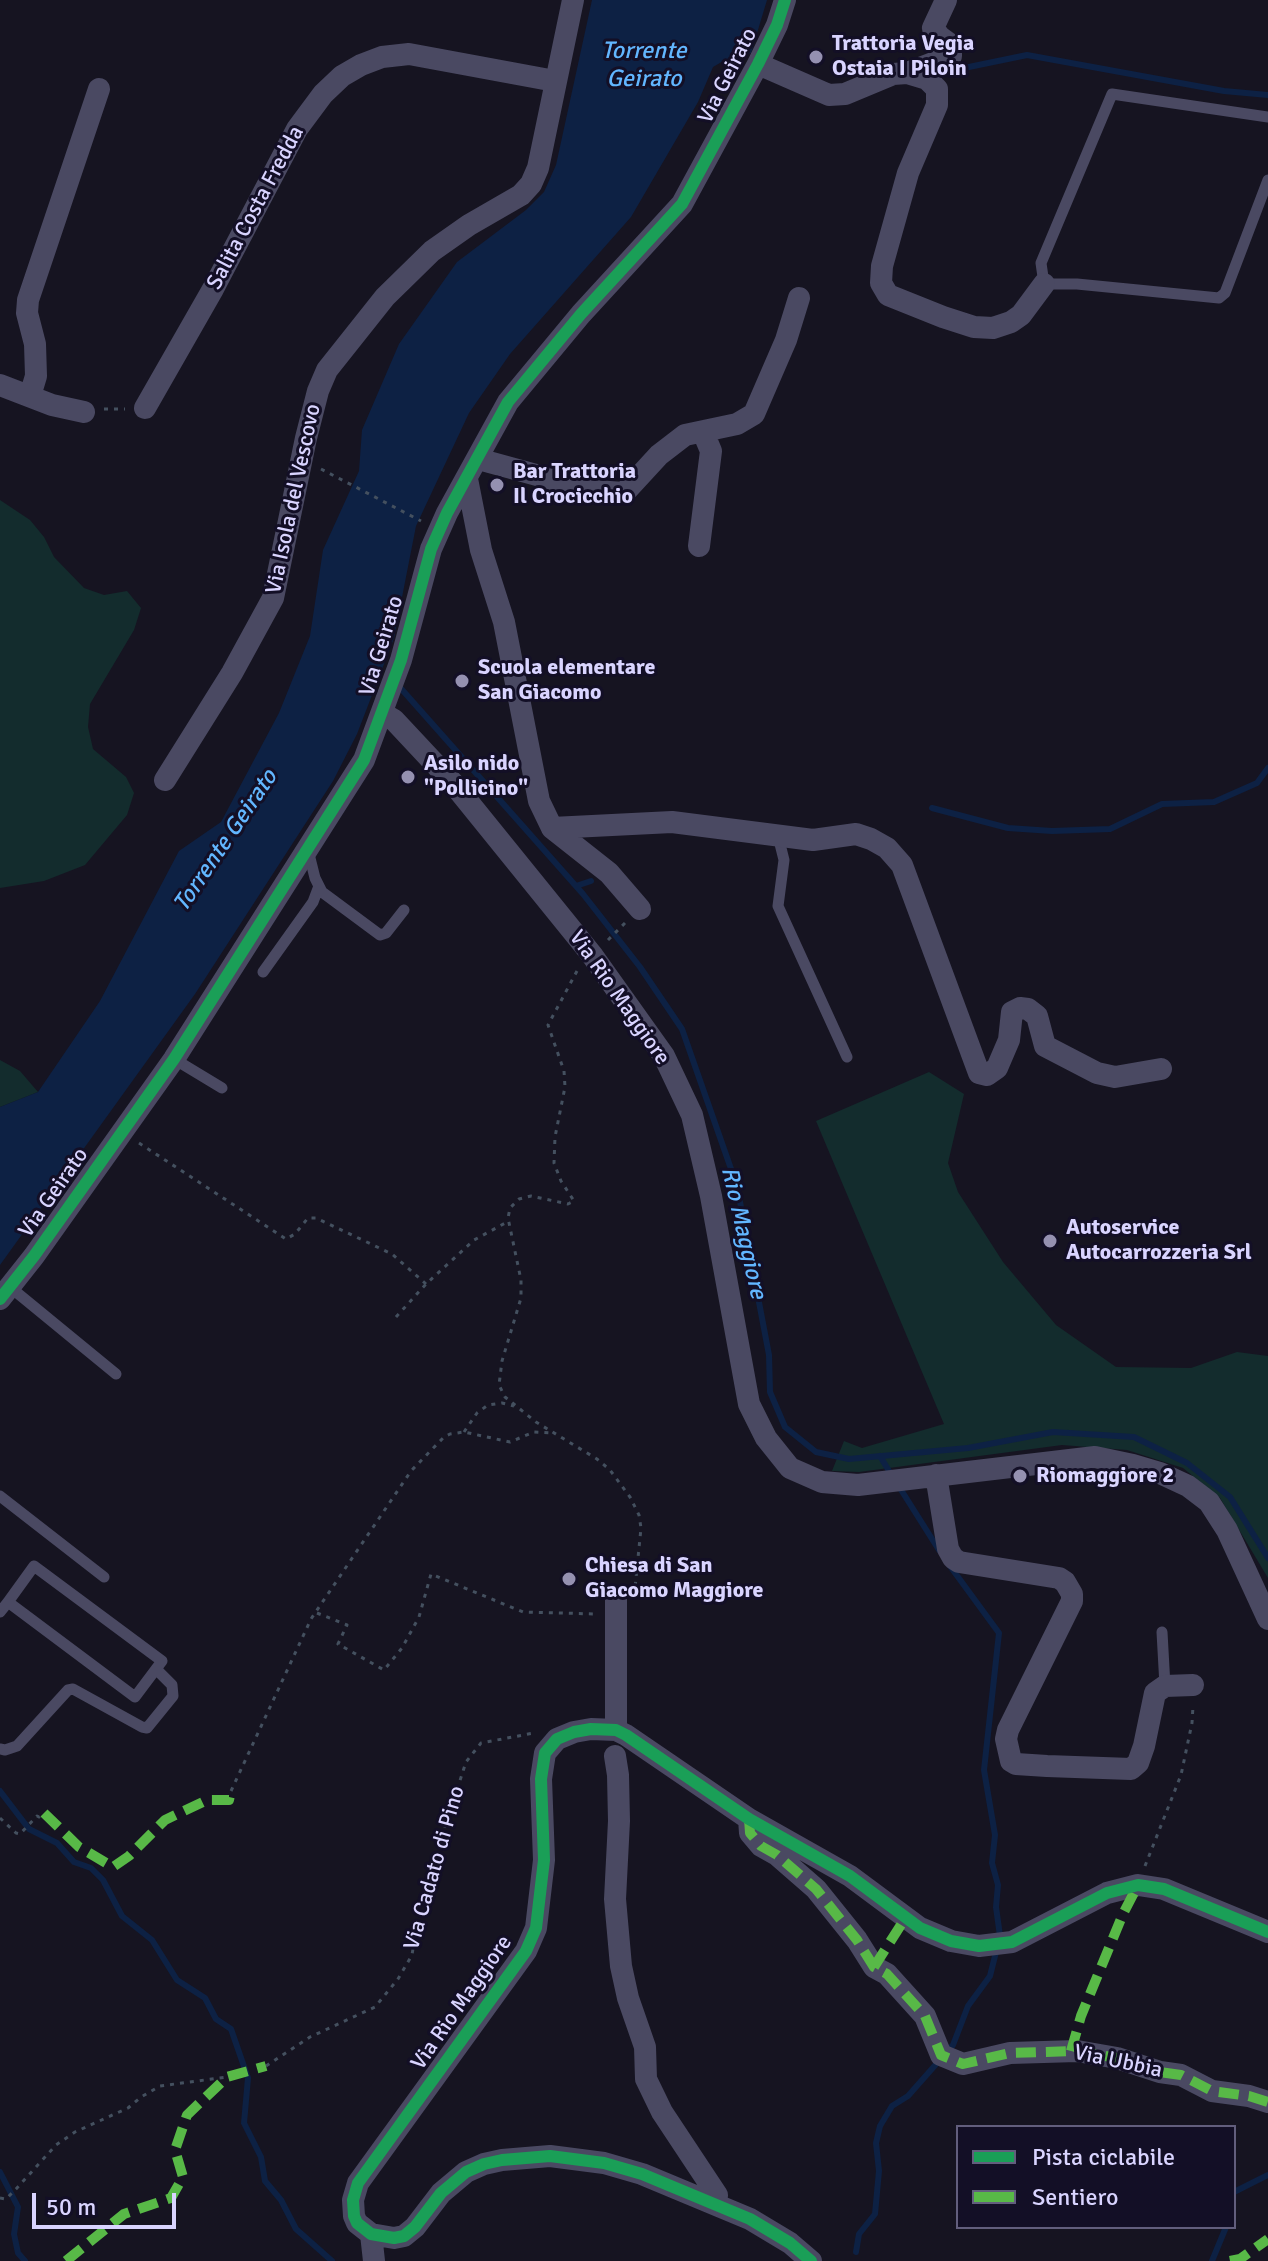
<!DOCTYPE html>
<style>
body{margin:0}
#map{position:relative;width:1268px;height:2261px;overflow:hidden;background:#161421;font-family:Signika,sans-serif}
canvas{display:block}
.legend{position:absolute;left:956px;top:2125px;width:280px;height:104px;box-sizing:border-box;background:#130f26;border:2px solid #625e7d;margin:0;padding:10px 14px;list-style:none;font-size:24px;color:#d9d4ff}
.legend li{display:flex;align-items:center;gap:16px;height:40px}
.legend b{width:40px;border:2px solid #625e7d}
.scale{position:absolute;left:32px;top:2193px;width:144px;height:36px;box-sizing:border-box;border:4px solid #d9d4ff;border-top:0;padding-left:10px;font-size:24px;line-height:28px;white-space:nowrap;color:#d9d4ff;-webkit-text-stroke:6px #130f26;paint-order:stroke}
</style>
<div id="map">
<canvas width="1268" height="2261"></canvas>
<ul class="legend">
<li><b style="height:10px;background:#1a9f57"></b>Pista ciclabile</li>
<li><b style="height:10px;background:#58b947"></b>Sentiero</li>
</ul>
<div class="scale">50 m</div>
</div>
<script>
const ctx = document.querySelector('canvas').getContext('2d');
ctx.lineJoin = 'round';
function fill(path, color) {
  ctx.fillStyle = color;
  ctx.fill(path, 'evenodd');
}
function shape(rows) {
  const path = new Path2D();
  for (const r of rows) {
    path.moveTo(r[0], r[1]);
    for (let i = 2; i < r.length; i += 2) path.lineTo(r[i], r[i + 1]);
  }
  return path;
}
function trace(path, color, width, dash) {
  ctx.strokeStyle = color;
  ctx.lineWidth = width;
  ctx.lineCap = dash ? 'butt' : 'round';
  ctx.setLineDash(dash || []);
  ctx.stroke(path);
}
function drawText(font, color, halo, rows, align = 'center') {
  ctx.font = font + ' Signika,sans-serif';
  ctx.lineWidth = 6;
  ctx.setLineDash([]);
  ctx.textBaseline = 'middle';
  ctx.strokeStyle = halo;
  ctx.fillStyle = color;
  for (const [text, x, y, turn = 0] of rows) {
    ctx.save();
    ctx.translate(x, y);
    ctx.rotate((+turn || 0) * Math.PI / 180);
    ctx.textAlign = isNaN(turn) ? turn : align;
    if (halo) ctx.strokeText(text, 0, 0);
    ctx.fillText(text, 0, 0);
    ctx.restore();
  }
}
const green = shape([
 [0,500,30,520,44,537,54,557,84,588,104,595,127,591,141,608,134,630,90,704,88,727,93,749,126,777,134,793,127,815,85,865,44,881,0,888],
 [0,1060,20,1071,38,1092,0,1107],
 [929,1072,964,1094,948,1163,958,1192,1003,1262,1056,1325,1116,1367,1191,1368,1237,1352,1268,1356,1268,1578,1220,1498,1183,1468,1127,1450,1062,1445,859,1472,832,1471,844,1441,862,1448,944,1424,816,1121]
]);
const water = shape([
 [592,0,767,0,751,53,725,60,713,67,698,102,631,217,510,354,469,413,416,526,394,638,357,734,333,781,195,994,0,1265,0,1107,38,1092,100,1001,179,851,221,822,279,713,310,636,323,550,359,471,362,430,399,344,457,262,526,210,544,192,556,165]
]);
const stream = shape([
 [941,69,964,68,1027,55,1224,91,1268,95],
 [397,684,583,894,640,967,682,1029,737,1186,769,1355,770,1392,785,1427,816,1452,849,1459,968,1448,1053,1432,1134,1437,1187,1463,1230,1497,1268,1558],
 [932,808,1008,828,1052,831,1110,829,1162,804,1214,802,1257,783,1268,768],
 [576,886,591,881],
 [880,1456,892,1476],
 [898,1485,939,1550],
 [950,1566,999,1633,984,1770,995,1835,992,1863,998,1885,996,1907,1000,1936],
 [0,1791,29,1829,57,1843,74,1862,91,1868,103,1880,122,1916,152,1940,177,1980,205,1998,216,2019,231,2029,248,2078,244,2123,261,2157,265,2181,281,2200,296,2229,332,2261],
 [0,2172,18,2207,14,2234,18,2253,25,2261],
 [1234,2192,1268,2175],
 [856,2252,859,2234,875,2214,879,2171,876,2143,880,2126,892,2106,908,2096,953,2045,968,2006,990,1976,996,1952],
 [1212,2261,1226,2227]
]);
const path = shape([
 [104,409,125,409],
 [321,469,421,521],
 [608,940,625,923],
 [577,971,548,1025,564,1071,565,1087,555,1137,554,1163,561,1181,574,1201,568,1204,531,1196,519,1199,510,1208,508,1218,521,1280,521,1298,502,1361,499,1385,505,1397,536,1422,597,1459,610,1470,630,1497,639,1515,641,1528,635,1588],
 [139,1143,286,1239,295,1234,308,1218,316,1218,392,1254,426,1284],
 [396,1317,426,1284,474,1240,509,1221],
 [464,1432,477,1413,488,1405,502,1403,514,1406],
 [317,1613,347,1625,338,1644,384,1670,402,1648,419,1617,431,1574,523,1612,596,1614],
 [231,1791,311,1619,411,1471,444,1437,450,1434,464,1432,510,1442,534,1432,552,1433],
 [0,1818,16,1833,20,1834,37,1816,39,1817,44,1813],
 [1145,1866,1181,1775,1192,1723,1193,1706],
 [266,2066,310,2037,375,2007,398,1979,412,1955,417,1923,428,1879,466,1762,481,1743,534,1733],
 [0,2198,6,2199,16,2189,56,2145,75,2132,128,2108,141,2097,160,2086,227,2077]
]);
const lane = shape([
 [1268,117,1112,94,1041,263,1044,284,1077,284,1219,298,1225,293,1268,180],
 [778,836,784,860,778,906,847,1057],
 [306,853,310,858,315,878,322,892,380,935,386,933,404,910],
 [263,972,313,902,319,886],
 [174,1059,222,1088],
 [10,1287,116,1374],
 [0,1496,104,1577],
 [34,1566,162,1661,135,1697,8,1602,34,1566],
 [0,1612,8,1602],
 [1162,1632,1165,1686],
 [0,1749,5,1750,17,1746,68,1690,73,1689,142,1727,147,1728,173,1696,172,1685,156,1669]
]);
const street = shape([
 [758,64,829,95,845,94,893,74,907,73,927,79,937,89,937,105,908,173,882,266,881,283,888,295,943,317,974,327,993,328,1011,322,1021,315,1044,284],
 [907,73,951,56,951,45,940,37,933,28,946,0],
 [0,385,52,405,84,412],
 [30,396,36,376,35,344,27,313,28,300,99,89],
 [145,408,213,289,297,129,323,94,342,76,361,65,382,57,409,54,555,81],
 [478,459,595,491,624,493,659,455,685,435,737,424,754,414,786,340,799,298],
 [467,479,481,550,504,622,539,801,552,828,609,873,640,909],
 [699,546,711,451,703,432],
 [382,713,394,720,452,782,592,955,664,1056,692,1115,711,1196,749,1404,766,1438,790,1468,822,1482,858,1485,1095,1457,1133,1465,1160,1473,1188,1486,1209,1502,1227,1530,1268,1619],
 [165,780,232,673,273,598,306,438,318,391,327,370,385,297,432,251,469,225,521,195,531,184,538,168,573,0],
 [552,828,672,822,813,840,856,834,871,839,887,848,902,865,979,1073,987,1075,997,1068,1009,1040,1012,1012,1020,1008,1028,1009,1037,1016,1045,1046,1097,1073,1115,1077,1161,1069],
 [0,1299,34,1256,174,1059,364,760,401,660,431,549,447,513,508,402,581,314,682,204,758,64,777,25,785,0],
 [936,1475,948,1549,953,1558,959,1562,1059,1578,1065,1582,1072,1594,1072,1601,1008,1730,1006,1739,1011,1761,1016,1764,1047,1766,1131,1769,1138,1763,1144,1746,1155,1693,1165,1686,1193,1685],
 [616,1598,616,1730],
 [615,1756,618,1775,619,1821,615,1899,621,1966,628,1998,645,2047,646,2079,662,2112,717,2195,716,2204],
 [749,1819,750,1833,761,1846,777,1855,816,1889,857,1940,874,1967,887,1974,925,2016,941,2055,963,2064,1010,2053,1077,2051,1117,2058,1160,2072,1181,2075,1212,2091,1249,2096,1268,2102],
 [371,2234,374,2261],
 [811,2261,790,2243,750,2219,642,2174,604,2163,550,2156,502,2160,484,2164,466,2172,441,2193,415,2227,404,2236,394,2238,371,2234,357,2223,354,2216,353,2200,358,2183,526,1951,536,1928,544,1860,541,1779,545,1753,557,1739,574,1732,591,1729,616,1730,626,1735,749,1819,850,1876,920,1928,951,1941,979,1946,1012,1942,1107,1893,1138,1885,1164,1889,1268,1932]
]);
const quiet = shape([
 [44,1813,79,1847,113,1867,129,1856,165,1820,207,1800,229,1800,231,1791],
 [749,1819,750,1833,761,1846,777,1855,816,1889,857,1940,874,1967,887,1974,925,2016,941,2055,963,2064,1010,2053,1077,2051,1117,2058,1160,2072,1181,2075,1212,2091,1249,2096,1268,2102],
 [874,1967,906,1917],
 [1071,2051,1081,2016,1123,1914,1138,1885],
 [66,2261,124,2214,171,2198,183,2177,175,2150,187,2115,227,2077,266,2066],
 [1230,2261,1240,2259,1268,2239]
]);
const cycleway = shape([
 [0,1299,34,1256,174,1059,364,760,401,660,431,549,447,513,508,402,581,314,682,204,758,64,777,25,785,0],
 [811,2261,790,2243,750,2219,642,2174,604,2163,550,2156,502,2160,484,2164,466,2172,441,2193,415,2227,404,2236,394,2238,371,2234,357,2223,354,2216,353,2200,358,2183,526,1951,536,1928,544,1860,541,1779,545,1753,557,1739,574,1732,591,1729,616,1730,626,1735,749,1819,850,1876,920,1928,951,1941,979,1946,1012,1942,1107,1893,1138,1885,1164,1889,1268,1932]
]);
const markers = [
 [816,57,8,"#9591b1"],
 [497,485,8,"#9591b1"],
 [462,681,8,"#9591b1"],
 [408,777,8,"#9591b1"],
 [1050,1241,8,"#9591b1"],
 [1020,1476,8,"#9591b1"],
 [569,1579,8,"#9591b1"]
];
const poiNames = [
 ["Trattoria Vegia",832,44],
 ["Ostaia I Piloin",832,69],
 ["Bar Trattoria",513,472],
 ["Il Crocicchio",513,497],
 ["Scuola elementare",478,668],
 ["San Giacomo",478,693],
 ["Asilo nido",424,764],
 ["\"Pollicino\"",424,789],
 ["Autoservice",1066,1228],
 ["Autocarrozzeria Srl",1066,1253],
 ["Riomaggiore 2",1036,1476],
 ["Chiesa di San",585,1566],
 ["Giacomo Maggiore",585,1591]
];
const streetNames = [
 ["Via Geirato",728,76,-63],
 ["Salita Costa Fredda",256,208,-62],
 ["Via Isola del Vescovo",294,499,-78],
 ["Via Geirato",382,646,-73],
 ["Via Rio Maggiore",619,998,55],
 ["Via Geirato",54,1193,-55],
 ["Via Cadato di Pino",435,1868,-74],
 ["Via Rio Maggiore",462,2003,-55],
 ["Via Ubbia",1118,2062,12]
];
const waterNames = [
 ["Torrente",644,52],
 ["Geirato",644,80],
 ["Torrente Geirato",226,841,-56],
 ["Rio Maggiore",743,1233,77]
];
fill(green, '#132c2d');
fill(water, '#0d2144');
trace(stream, '#0d2144', 6);
trace(path, '#44505f', 3, [4, 6]);
trace(lane, '#4a4962', 11);
trace(street, '#4a4962', 22);
trace(quiet, '#58b947', 10, [20, 10]);
trace(cycleway, '#1a9f57', 12);
for (const [x, y, r, color] of markers) {
  const dot = new Path2D();
  dot.arc(x, y, r, 0, 2 * Math.PI);
  ctx.fillStyle = color;
  ctx.fill(dot);
  trace(dot, '#130f26', 3);
}
drawText('bold 22px', '#d9d4ff', '#130f26', poiNames, 'left');
drawText('22px', '#d9d4ff', '#130f26', streetNames);
drawText('italic 24px', '#62b6ff', '#130f26', waterNames);
</script>
